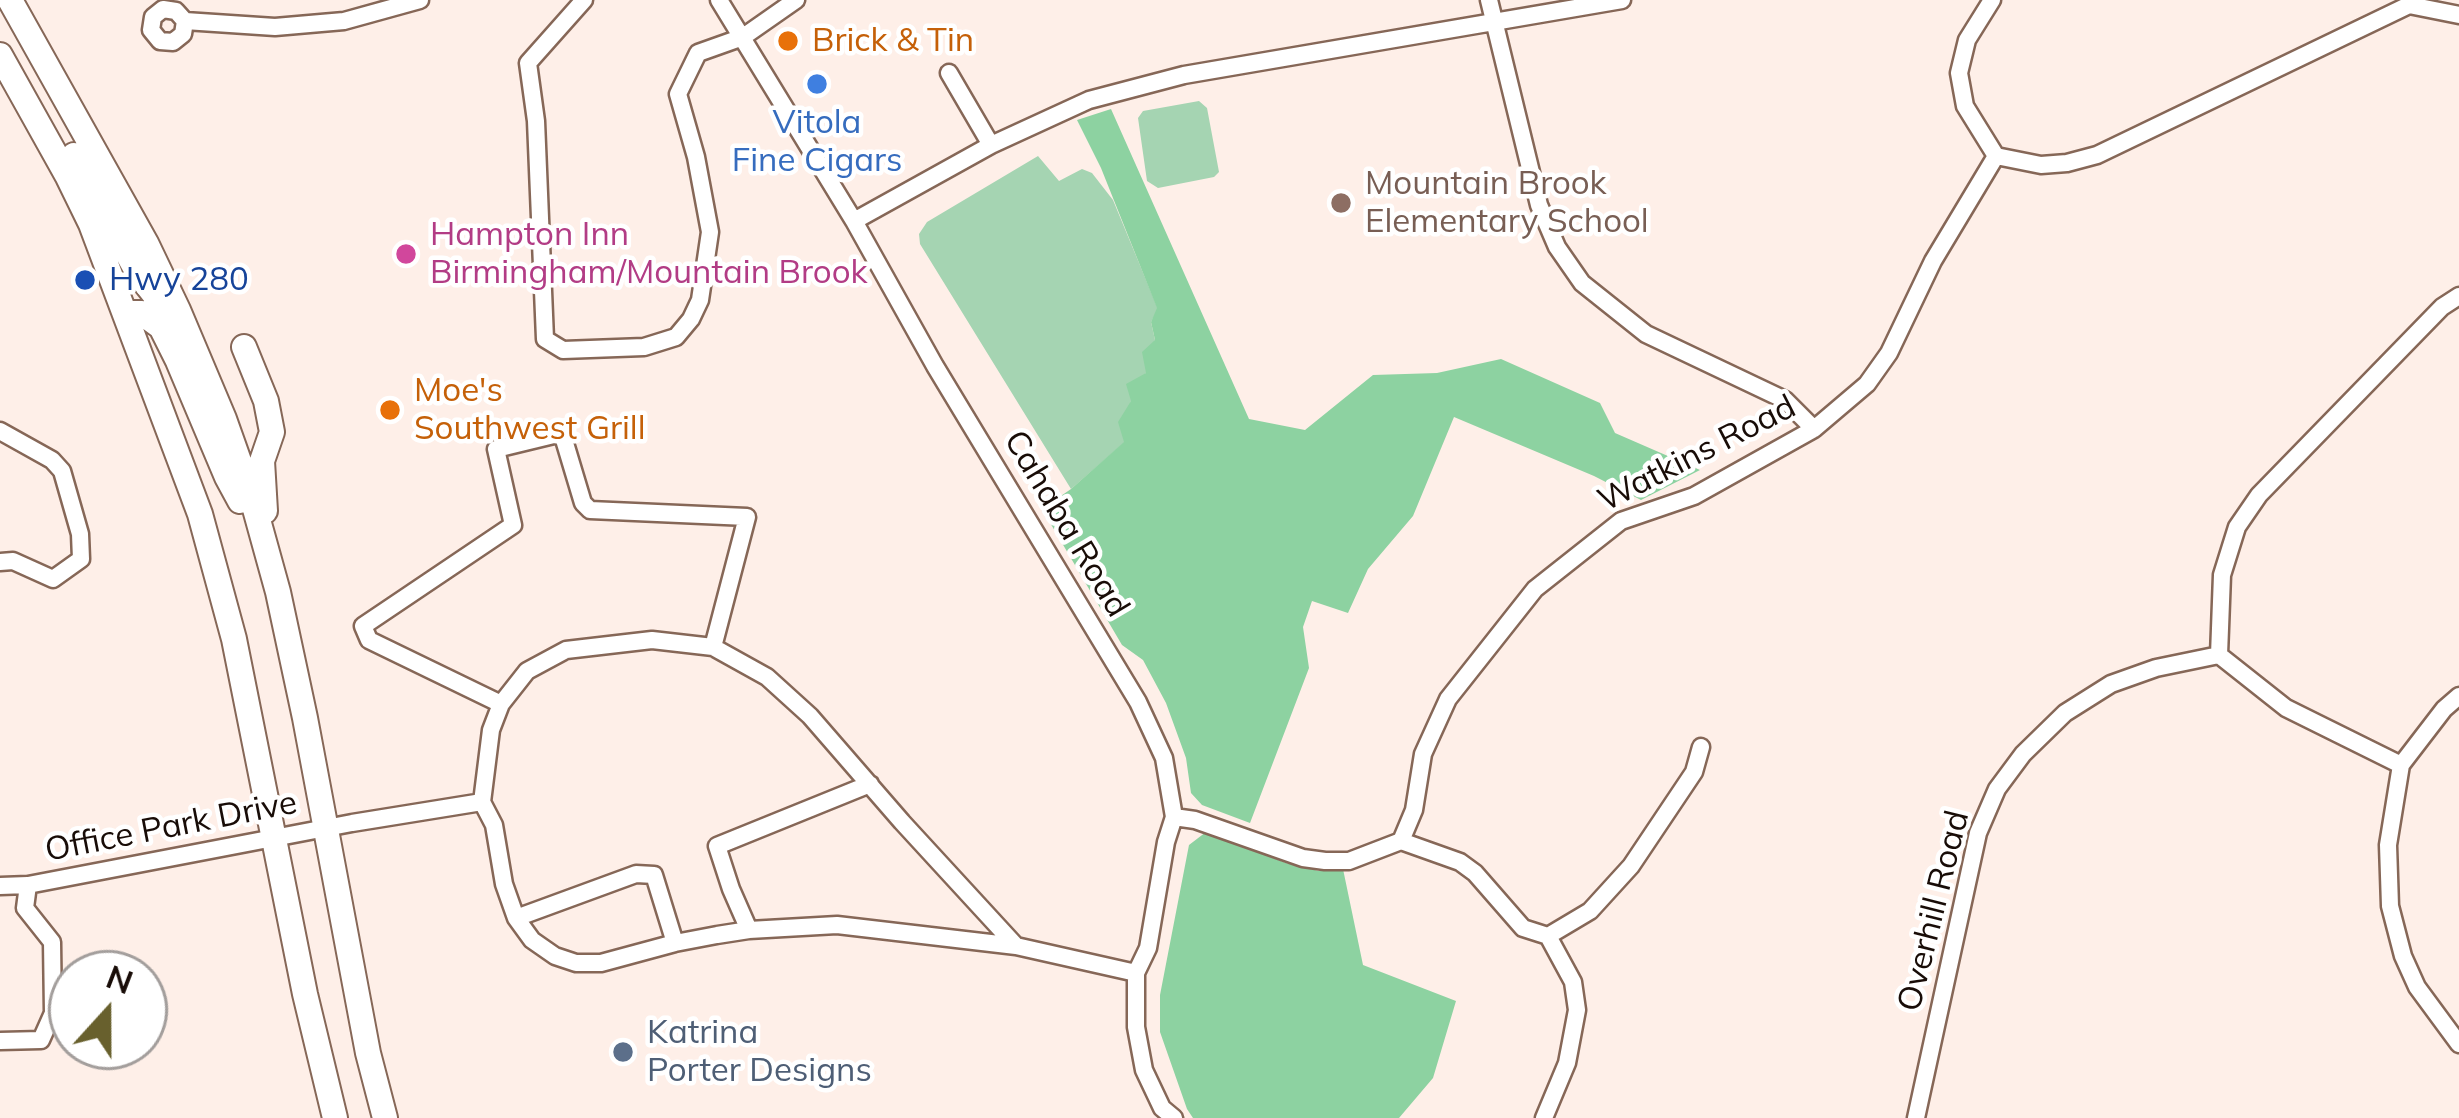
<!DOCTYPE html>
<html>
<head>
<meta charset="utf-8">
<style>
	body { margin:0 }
	#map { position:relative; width:2459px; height:1118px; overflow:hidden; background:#feefe8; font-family:Mulish,sans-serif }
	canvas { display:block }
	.north { position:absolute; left:48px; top:950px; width:120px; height:120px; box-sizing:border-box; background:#fff; border:3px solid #a39e9c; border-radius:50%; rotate:21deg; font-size:33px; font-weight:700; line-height:48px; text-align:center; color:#180c07 }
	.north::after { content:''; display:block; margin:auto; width:42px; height:54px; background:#68602d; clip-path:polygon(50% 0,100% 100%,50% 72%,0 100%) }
</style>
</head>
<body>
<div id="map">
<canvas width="2459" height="1118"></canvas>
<div class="north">N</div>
</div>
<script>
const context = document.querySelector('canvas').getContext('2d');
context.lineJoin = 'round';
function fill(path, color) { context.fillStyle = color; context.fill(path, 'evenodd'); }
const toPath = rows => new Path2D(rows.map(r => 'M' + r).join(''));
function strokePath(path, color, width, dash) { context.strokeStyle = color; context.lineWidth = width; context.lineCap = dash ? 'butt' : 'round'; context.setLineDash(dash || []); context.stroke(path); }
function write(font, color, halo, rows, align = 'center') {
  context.font = font + ' Mulish,sans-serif'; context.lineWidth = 9; context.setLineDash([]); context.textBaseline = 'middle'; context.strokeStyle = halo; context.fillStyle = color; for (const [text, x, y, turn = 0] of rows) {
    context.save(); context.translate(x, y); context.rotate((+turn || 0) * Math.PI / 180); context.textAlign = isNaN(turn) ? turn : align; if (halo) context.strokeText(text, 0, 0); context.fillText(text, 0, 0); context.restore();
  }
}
const green = toPath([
	[1199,101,1207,108,1219,172,1214,177,1158,188,1147,181,1138,118,1143,111],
	[1038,156,1059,181,1082,169,1092,173,1113,200,1158,309,1151,322,1155,340,1146,373,1131,401,1125,442,1071,489,920,244,919,234,927,222]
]);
const forest = toPath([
	[1111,109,1249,419,1305,430,1373,375,1437,373,1501,359,1600,403,1615,433,1700,470,1641,500,1594,476,1454,417,1413,516,1368,569,1348,613,1312,601,1303,627,1309,668,1250,823,1202,805,1191,793,1186,758,1166,703,1143,660,1122,645,1042,509,1071,489,1124,442,1118,422,1131,401,1126,384,1146,373,1142,352,1155,340,1151,322,1157,308,1101,168,1077,120],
	[1206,832,1286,863,1319,871,1343,869,1363,965,1456,1001,1433,1078,1399,1118,1193,1118,1187,1109,1160,1032,1160,995,1189,845]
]);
const minor = toPath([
	[584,0,528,63,536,121,545,339,563,350,644,347,676,337,691,319,700,300,710,232,696,157,678,94,698,53,743,37,796,0],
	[719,0,854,221,935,366,1138,702,1164,758,1174,817,1166,842,1148,948,1136,973,1136,1027,1144,1070,1162,1108,1174,1118],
	[1489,0,1539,205,1557,247,1582,283,1646,334,1785,400,1814,429],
	[1992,0,1967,40,1959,73,1965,106,1996,156,2041,165,2067,163,2097,155,2409,5,2459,15],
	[185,21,183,34,173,42,160,41,151,30,153,17,163,9,176,11,185,21,275,27,344,21,420,0],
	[949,73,991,145],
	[854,221,991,145,1089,100,1184,75,1622,0],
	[0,431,52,460,62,471,80,534,81,559,53,579,13,561,0,562],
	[2219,655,2222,575,2237,527,2259,495,2442,307,2459,296],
	[2219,655,2286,708,2401,765],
	[2459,696,2444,709,2401,765,2388,845,2390,906,2403,956,2417,987,2459,1044],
	[501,704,369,640,363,626,513,525,496,449,562,433,583,503,590,510,747,517,713,647],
	[1174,817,1195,820,1303,858,1325,861,1349,861,1401,841,1414,810,1423,754,1448,699,1535,589,1621,521,1694,496,1814,429,1867,384,1889,353,1933,261,1996,156],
	[1401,841,1460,862,1475,873,1523,928,1548,936,1590,911,1631,866,1694,772,1701,747],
	[0,886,28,885,352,823,482,802],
	[516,918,636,874,654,875,675,943],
	[749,930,731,889,717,846,870,784],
	[1016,946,902,822,810,716,767,677,713,647,652,640,566,650,527,671,501,704,491,730,482,802,494,825,504,884,516,918,532,940,555,956,576,963,601,963,675,943,717,935,749,930,837,925,1016,946,1136,973],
	[0,1041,41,1040,53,1013,52,942,25,908,28,885],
	[1544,1118,1567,1063,1577,1010,1573,982,1548,936],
	[1916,1118,1978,833,1997,789,2023,754,2065,713,2111,684,2156,668,2219,655]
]);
const highway = toPath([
	[10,0,146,243,178,310,224,419,252,498,278,592,305,718,368,1053,385,1118],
	[0,55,68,177,91,224,200,514,234,639,305,994,335,1118],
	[74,155,139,275,154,294,171,306],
	[125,313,142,313,161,327,178,361,227,477,240,501],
	[244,347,266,401,272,432,262,461,265,511]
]);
const markers = [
	[788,41,12,"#e8710a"],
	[817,84,12,"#3f7fe0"],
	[1341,203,12,"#8d6e63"],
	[406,254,12,"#d1479c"],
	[85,280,12,"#1a4fb4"],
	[390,410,12,"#e8710a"],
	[623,1052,12,"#5c6f8a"]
];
const foodNames = [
	["Brick & Tin",812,41],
	["Moe's",414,391],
	["Southwest Grill",414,429]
];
const shopNames = [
	["Vitola",817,123],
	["Fine Cigars",817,161]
];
const educationNames = [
	["Mountain Brook",1365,184],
	["Elementary School",1365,222]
];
const hotelNames = [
	["Hampton Inn",430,235],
	["Birmingham/Mountain Brook",430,273]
];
const transitNames = [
	["Hwy 280",109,280]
];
const streetNames = [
	["Watkins Road",1697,454,-27],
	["Cahaba Road",1066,524,59],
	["Office Park Drive",171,827,-11],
	["Overhill Road",1934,911,-76]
];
const serviceNames = [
	["Katrina",647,1033],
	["Porter Designs",647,1071]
];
fill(green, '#a5d4b2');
fill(forest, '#8dd2a1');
strokePath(minor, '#866757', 21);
strokePath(highway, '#866757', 28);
strokePath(minor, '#fff', 16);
strokePath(highway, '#fff', 24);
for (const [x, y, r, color] of markers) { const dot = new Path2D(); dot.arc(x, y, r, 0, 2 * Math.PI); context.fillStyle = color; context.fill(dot); strokePath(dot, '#fff', 4.5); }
write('33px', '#c56008', '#fff', foodNames, 'left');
write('33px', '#366cbe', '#fff', shopNames);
write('33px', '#785e54', '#fff', educationNames, 'left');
write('33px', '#b23c85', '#fff', hotelNames, 'left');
write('33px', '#164399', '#fff', transitNames, 'left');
write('33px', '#180c07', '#fff', streetNames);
write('33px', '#4e5e75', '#fff', serviceNames, 'left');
</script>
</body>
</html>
